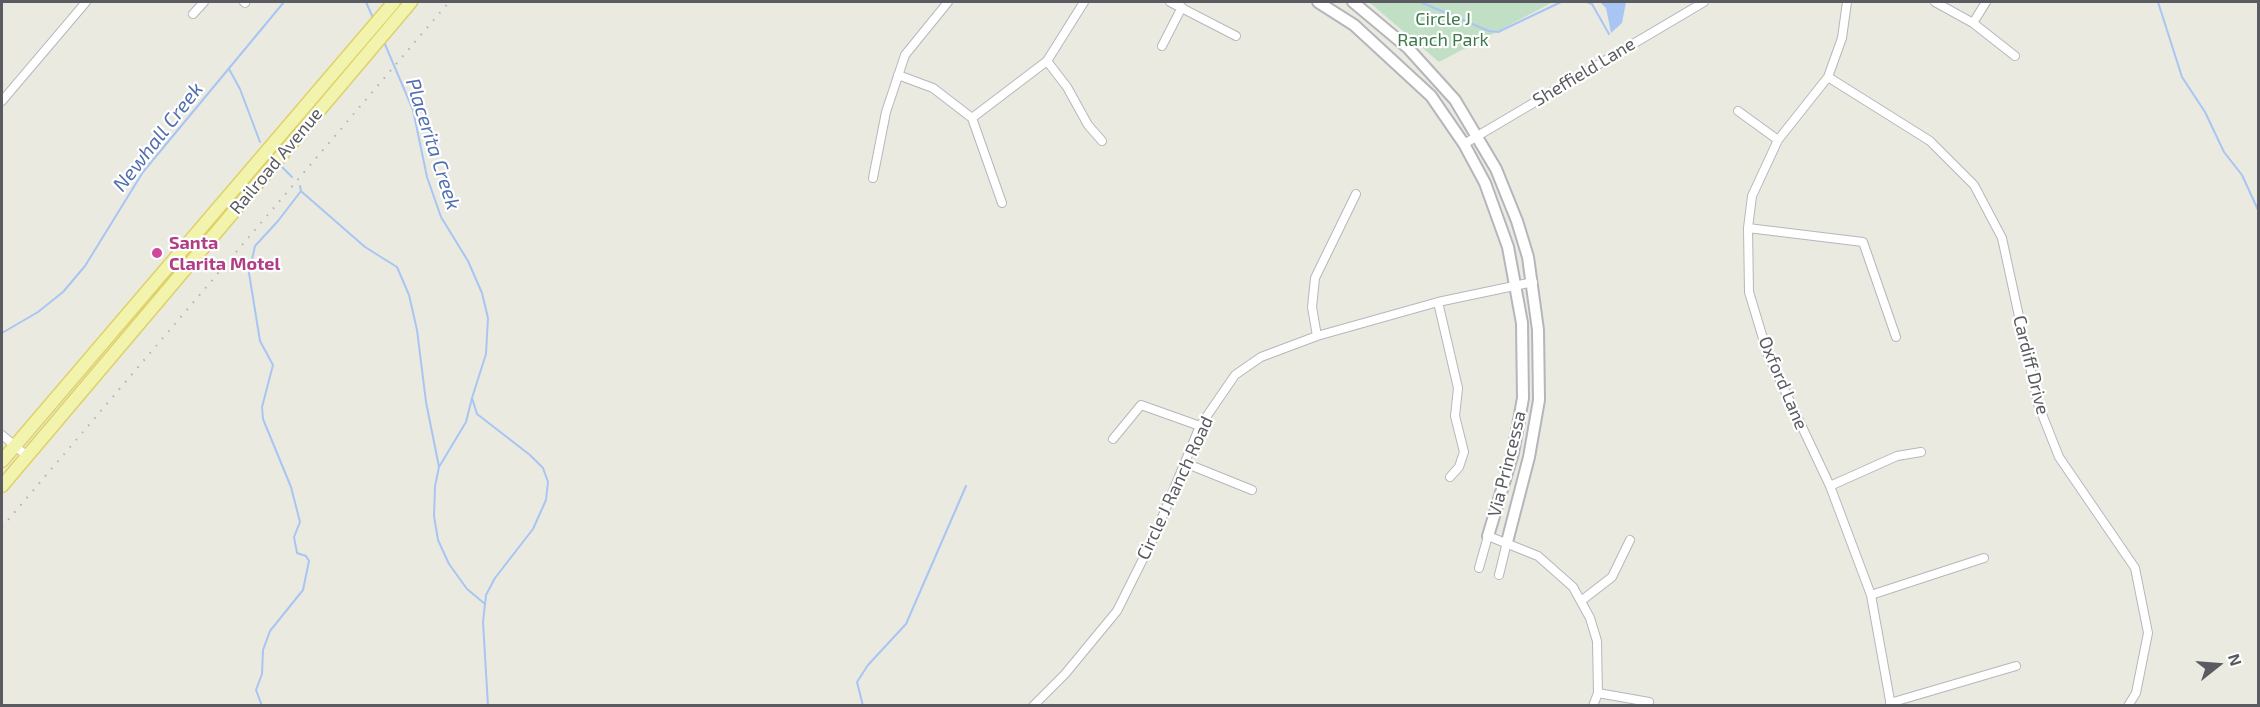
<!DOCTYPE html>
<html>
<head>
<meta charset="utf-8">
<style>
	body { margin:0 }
	#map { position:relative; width:2260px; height:707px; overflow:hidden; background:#eaeae1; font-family:"Exo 2",sans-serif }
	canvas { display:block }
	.frame { position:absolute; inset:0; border:3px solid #595b60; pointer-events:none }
	.north { position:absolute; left:2188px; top:635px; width:60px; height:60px; -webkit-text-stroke:4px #fff; paint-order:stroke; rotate:73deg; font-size:16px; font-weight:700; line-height:24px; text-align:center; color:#595b60 }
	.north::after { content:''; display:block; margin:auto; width:21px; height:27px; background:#595b60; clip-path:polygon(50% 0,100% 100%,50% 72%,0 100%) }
</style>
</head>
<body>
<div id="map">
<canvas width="2260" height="707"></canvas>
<div class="frame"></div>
<div class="north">N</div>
</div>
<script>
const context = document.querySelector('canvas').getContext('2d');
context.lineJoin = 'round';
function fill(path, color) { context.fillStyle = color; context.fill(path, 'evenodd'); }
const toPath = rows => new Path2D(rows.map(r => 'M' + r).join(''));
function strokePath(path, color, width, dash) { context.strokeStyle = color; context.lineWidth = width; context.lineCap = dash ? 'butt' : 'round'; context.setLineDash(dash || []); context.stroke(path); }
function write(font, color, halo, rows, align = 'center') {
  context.font = font + ' "Exo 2",sans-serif'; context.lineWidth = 4.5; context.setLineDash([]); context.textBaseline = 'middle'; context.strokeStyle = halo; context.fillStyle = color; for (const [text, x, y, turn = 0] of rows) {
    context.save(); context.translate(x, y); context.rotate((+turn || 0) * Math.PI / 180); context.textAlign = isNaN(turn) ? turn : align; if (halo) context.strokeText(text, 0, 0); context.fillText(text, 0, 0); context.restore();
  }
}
const green = toPath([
	[1369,2,1553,2,1439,62]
]);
const water = toPath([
	[1600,2,1626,2,1622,23,1611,33,1606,8]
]);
const stream = toPath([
	[366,2,373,18],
	[1420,2,1489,31,1498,32,1561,2],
	[1587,2,1592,4,1609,34],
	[2158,2,2182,77,2205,112,2224,152,2242,175,2258,210],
	[384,42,413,110,427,177,441,217,468,261,482,293,488,318,486,354,472,398,477,414,530,455,543,468,548,482,546,500,533,529,495,578,486,595,483,622,488,706],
	[229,69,240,89,260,142],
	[282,167,292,177],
	[302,192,365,247,397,267,409,295,417,330,426,402,439,467],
	[2,333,38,312,63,292,85,266,143,172,284,2],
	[472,398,466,422,439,467,435,486,434,516,438,540,449,564,467,589,485,604],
	[262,706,256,690,262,674,263,650,270,631,303,590,309,561,306,556,297,553,294,537,300,522,291,487,263,419,262,407,273,365,260,341,249,273,255,246,278,221,301,191,300,186],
	[863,706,857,682,868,665,906,624,966,486]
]);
const street = toPath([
	[244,2,245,3],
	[1170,2,1236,36],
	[1847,2,1842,38,1828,77,1778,140,1752,196,1748,228,1749,292,1768,355,1830,486,1871,595,1891,706],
	[1935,2,1973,23,2015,56],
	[193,14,204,2],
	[1973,23,1986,2],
	[1162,46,1182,7],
	[1047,61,1067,87,1088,125,1102,141],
	[898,75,933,88,972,118,1002,203],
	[1828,77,1930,141,1974,185,2002,238,2038,404,2059,457,2135,568,2148,633,2136,693,2128,706],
	[2,101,86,2],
	[1738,111,1778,140],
	[972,118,1047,61,1084,2],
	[1464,144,1704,2],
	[873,178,886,112,905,55,948,2],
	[1748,228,1863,242,1896,337],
	[1438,302,1458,388,1455,416,1464,452,1459,467,1450,477],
	[1317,336,1312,307,1315,278,1356,194],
	[2,435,27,456],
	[1113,439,1141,405,1200,426],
	[1185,463,1252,490],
	[1830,486,1897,456,1921,452],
	[1479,568,1488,536,1538,556,1573,587,1590,618,1597,641,1598,693,1593,706],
	[1499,575,1507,542],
	[1871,595,1984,558],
	[1581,601,1612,577,1630,540],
	[1598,693,1649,702],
	[1890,703,2016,666],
	[1033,706,1065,674,1117,611,1154,537,1200,426,1235,375,1261,357,1317,336,1438,302,1533,282]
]);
const secondary = toPath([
	[1318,2,1354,25,1431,96,1464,144,1485,183,1508,247,1522,323,1523,398,1513,453,1488,536],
	[1353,2,1408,48,1455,100,1496,169,1517,221,1528,257,1538,330,1539,400,1529,457,1507,542]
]);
const primary = toPath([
	[2,461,394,2],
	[2,486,411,2]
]);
const rail = toPath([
	[2,527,449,2]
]);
const markers = [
	[157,253,6,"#d1479c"]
];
const parkNames = [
	["Circle J",1443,19],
	["Ranch Park",1443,40]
];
const streetNames = [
	["Sheffield Lane",1584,72,-31],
	["Railroad Avenue",276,161,-50],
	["Cardiff Drive",2031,365,76],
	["Oxford Lane",1783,383,67],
	["Via Princessa",1507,464,-76],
	["Circle J Ranch Road",1175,488,-65]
];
const hotelNames = [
	["Santa",169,243],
	["Clarita Motel",169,264]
];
const waterNames = [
	["Newhall Creek",158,137,-52],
	["Placerita Creek",433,144,72]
];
fill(green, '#c0dfc5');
fill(water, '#a8c5f3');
strokePath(stream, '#a8c5f3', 2);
strokePath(street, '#b6b7bc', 10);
strokePath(secondary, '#b4b6bb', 14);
strokePath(primary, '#ddd167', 15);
strokePath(street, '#fff', 8);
strokePath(secondary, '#fff', 10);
strokePath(primary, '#f2f3ad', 12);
strokePath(rail, '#b1b2b2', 2, [1.5, 8]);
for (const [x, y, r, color] of markers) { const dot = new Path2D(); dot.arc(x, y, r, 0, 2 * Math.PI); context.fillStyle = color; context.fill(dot); strokePath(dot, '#fff', 2); }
write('18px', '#3e7a4b', '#fff', parkNames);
write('18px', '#595b60', '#fff', streetNames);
write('bold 18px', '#b23c85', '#fff', hotelNames, 'left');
write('italic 20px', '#506eb1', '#fff', waterNames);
</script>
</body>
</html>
